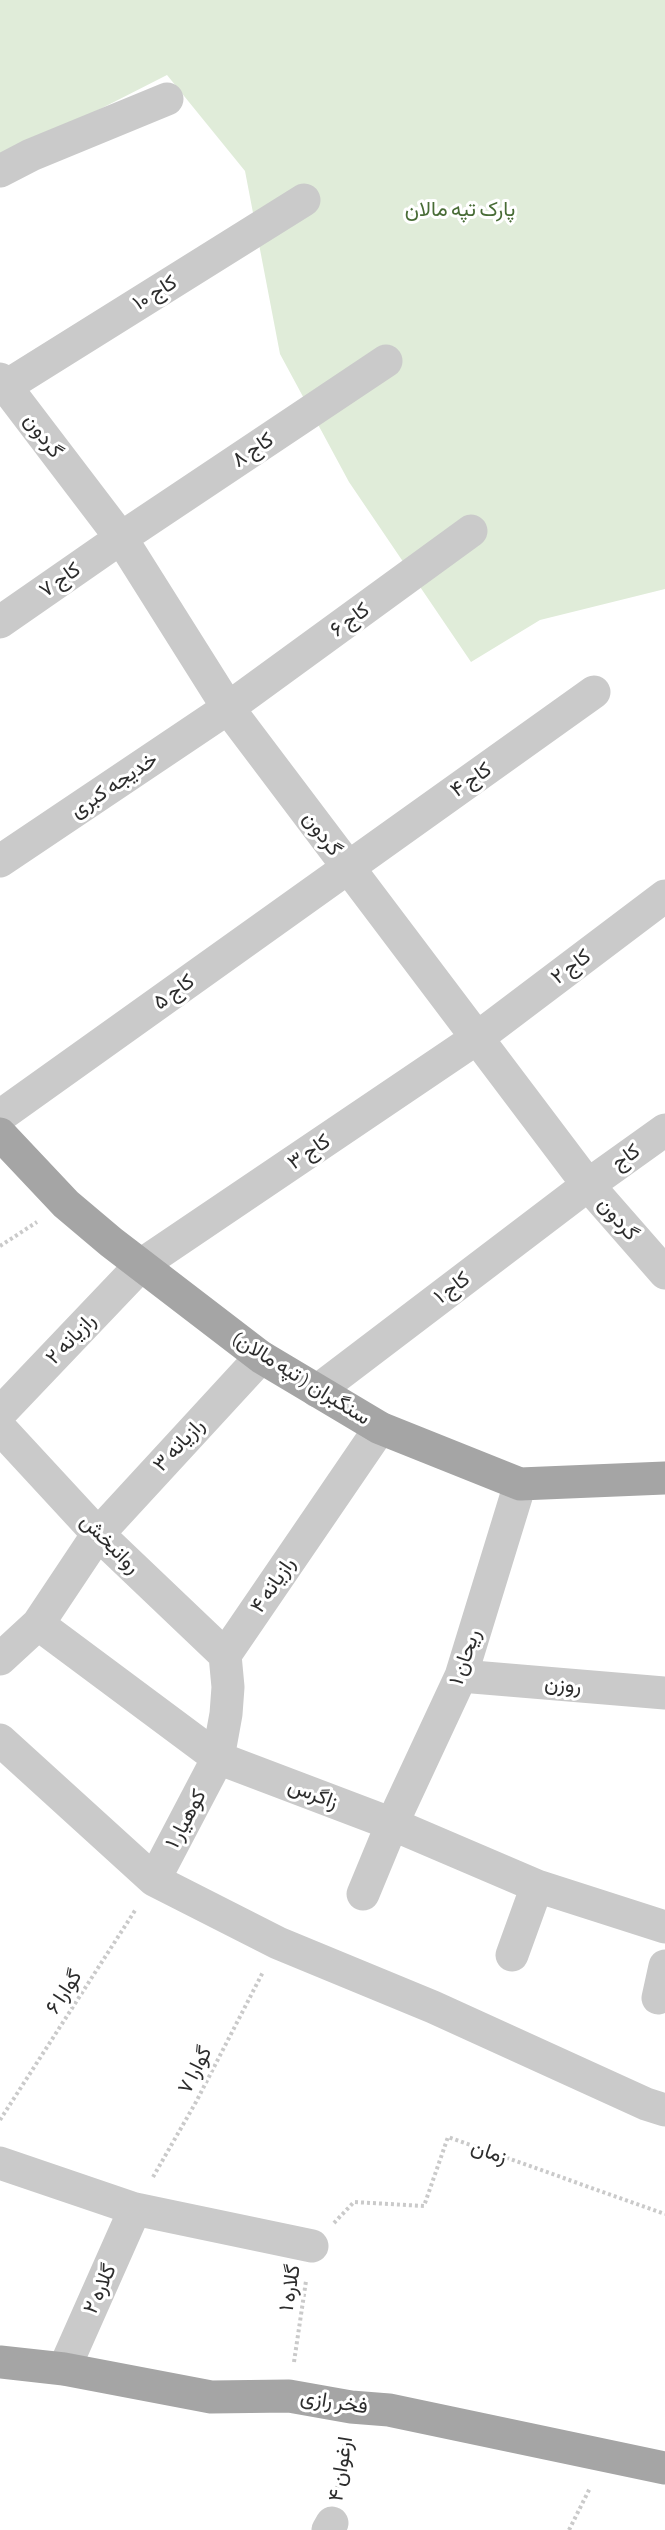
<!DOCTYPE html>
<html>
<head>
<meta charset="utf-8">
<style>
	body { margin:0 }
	canvas { display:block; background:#fff }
</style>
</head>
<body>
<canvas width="665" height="2530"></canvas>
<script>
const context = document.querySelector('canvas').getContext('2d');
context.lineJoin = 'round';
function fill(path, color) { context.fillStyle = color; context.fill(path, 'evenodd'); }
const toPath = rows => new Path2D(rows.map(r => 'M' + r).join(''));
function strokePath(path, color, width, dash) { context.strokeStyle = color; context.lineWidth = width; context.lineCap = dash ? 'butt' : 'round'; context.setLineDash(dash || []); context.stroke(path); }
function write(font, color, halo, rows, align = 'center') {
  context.font = font + ' "Alegreya Sans",Vazirmatn,sans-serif'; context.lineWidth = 6; context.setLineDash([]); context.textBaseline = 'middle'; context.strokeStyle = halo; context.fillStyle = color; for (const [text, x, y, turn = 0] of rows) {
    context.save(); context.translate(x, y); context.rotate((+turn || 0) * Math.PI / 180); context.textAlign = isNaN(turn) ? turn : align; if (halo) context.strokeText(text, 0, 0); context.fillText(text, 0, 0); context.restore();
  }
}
const green = toPath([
	[0,0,665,0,665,589,540,620,471,662,349,482,280,354,245,171,167,75,0,160]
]);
const path = toPath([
	[0,1246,37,1222],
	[0,2120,136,1909],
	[153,2177,196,2102,263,1972],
	[334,2223,354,2202,424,2206,448,2137,665,2214],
	[294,2362,306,2281],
	[337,2489,345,2440],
	[569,2530,590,2488]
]);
const minor = toPath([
	[0,171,31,155,167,99],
	[0,379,121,538,228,708,588,1185,665,1273],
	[0,390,304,200],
	[0,622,121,538,386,361],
	[0,861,228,708,471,531],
	[0,1116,594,692],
	[317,1391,588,1185,665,1130],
	[0,1413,141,1265,477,1038,665,896],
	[0,1428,98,1534,225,1655],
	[38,1624,98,1534,261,1357],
	[0,1659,38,1624,218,1758,392,1824,537,1886,665,1927],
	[461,1676,665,1693],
	[0,1740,154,1880,278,1943,433,2007,646,2104,665,2110],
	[154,1880,218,1758,226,1714,228,1687,225,1655,380,1428],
	[363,1894,392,1824,461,1676,520,1484],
	[512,1955,537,1886],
	[658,1998,665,1966],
	[0,2163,135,2209,312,2246],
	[64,2369,135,2209],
	[328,2530,332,2523]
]);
const major = toPath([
	[0,1134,66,1204,111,1242,261,1357,380,1428,520,1484,665,1478],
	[0,2362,64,2369,211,2397,289,2396,351,2407,389,2410,665,2468]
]);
const parkNames = [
	["پارک تپه مالان",460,210]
];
const streetNames = [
	["کاج ۱۰",155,293,-32],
	["گردون",43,436,53],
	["کاج ۸",253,450,-34],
	["کاج ۷",60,580,-35],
	["کاج ۶",350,620,-36],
	["کاج ۴",471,780,-35],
	["خدیجه کبری",114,785,-34],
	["گردون",322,834,53],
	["کاج ۲",571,967,-37],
	["کاج ۵",174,992,-36],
	["کاج ۳",309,1152,-34],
	["کاج",626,1157,-35],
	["گردون",618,1219,49],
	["کاج ۱",452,1288,-37],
	["رازیانه ۲",71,1339,-46],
	["سنگبران ( تپه مالان)",301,1378,32],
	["رازیانه ۳",179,1445,-47],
	["روانبخش",110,1544,45],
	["رازیانه ۴",273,1585,-56],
	["ریحان ۱",465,1657,-71],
	["روزن",563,1685,5],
	["زاگرس",313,1794,21],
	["کوهیار ۱",186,1819,-62],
	["گوارا ۶",64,1992,-57],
	["گوارا ۷",195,2070,-63],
	["زمان",489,2152,19],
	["گلاره ۱",290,2288,-81],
	["گلاره ۲",100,2289,-66],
	["فخر رازی",334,2402,9],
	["ارغوان ۴",341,2469,-81]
];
fill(green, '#e0ecd9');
strokePath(path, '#cacaca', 4, [3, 3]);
strokePath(minor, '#cacaca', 33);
strokePath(major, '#a5a5a5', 33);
write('21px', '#486c36', '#fff', parkNames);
write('21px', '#2d2d2d', '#fff', streetNames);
</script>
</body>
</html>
